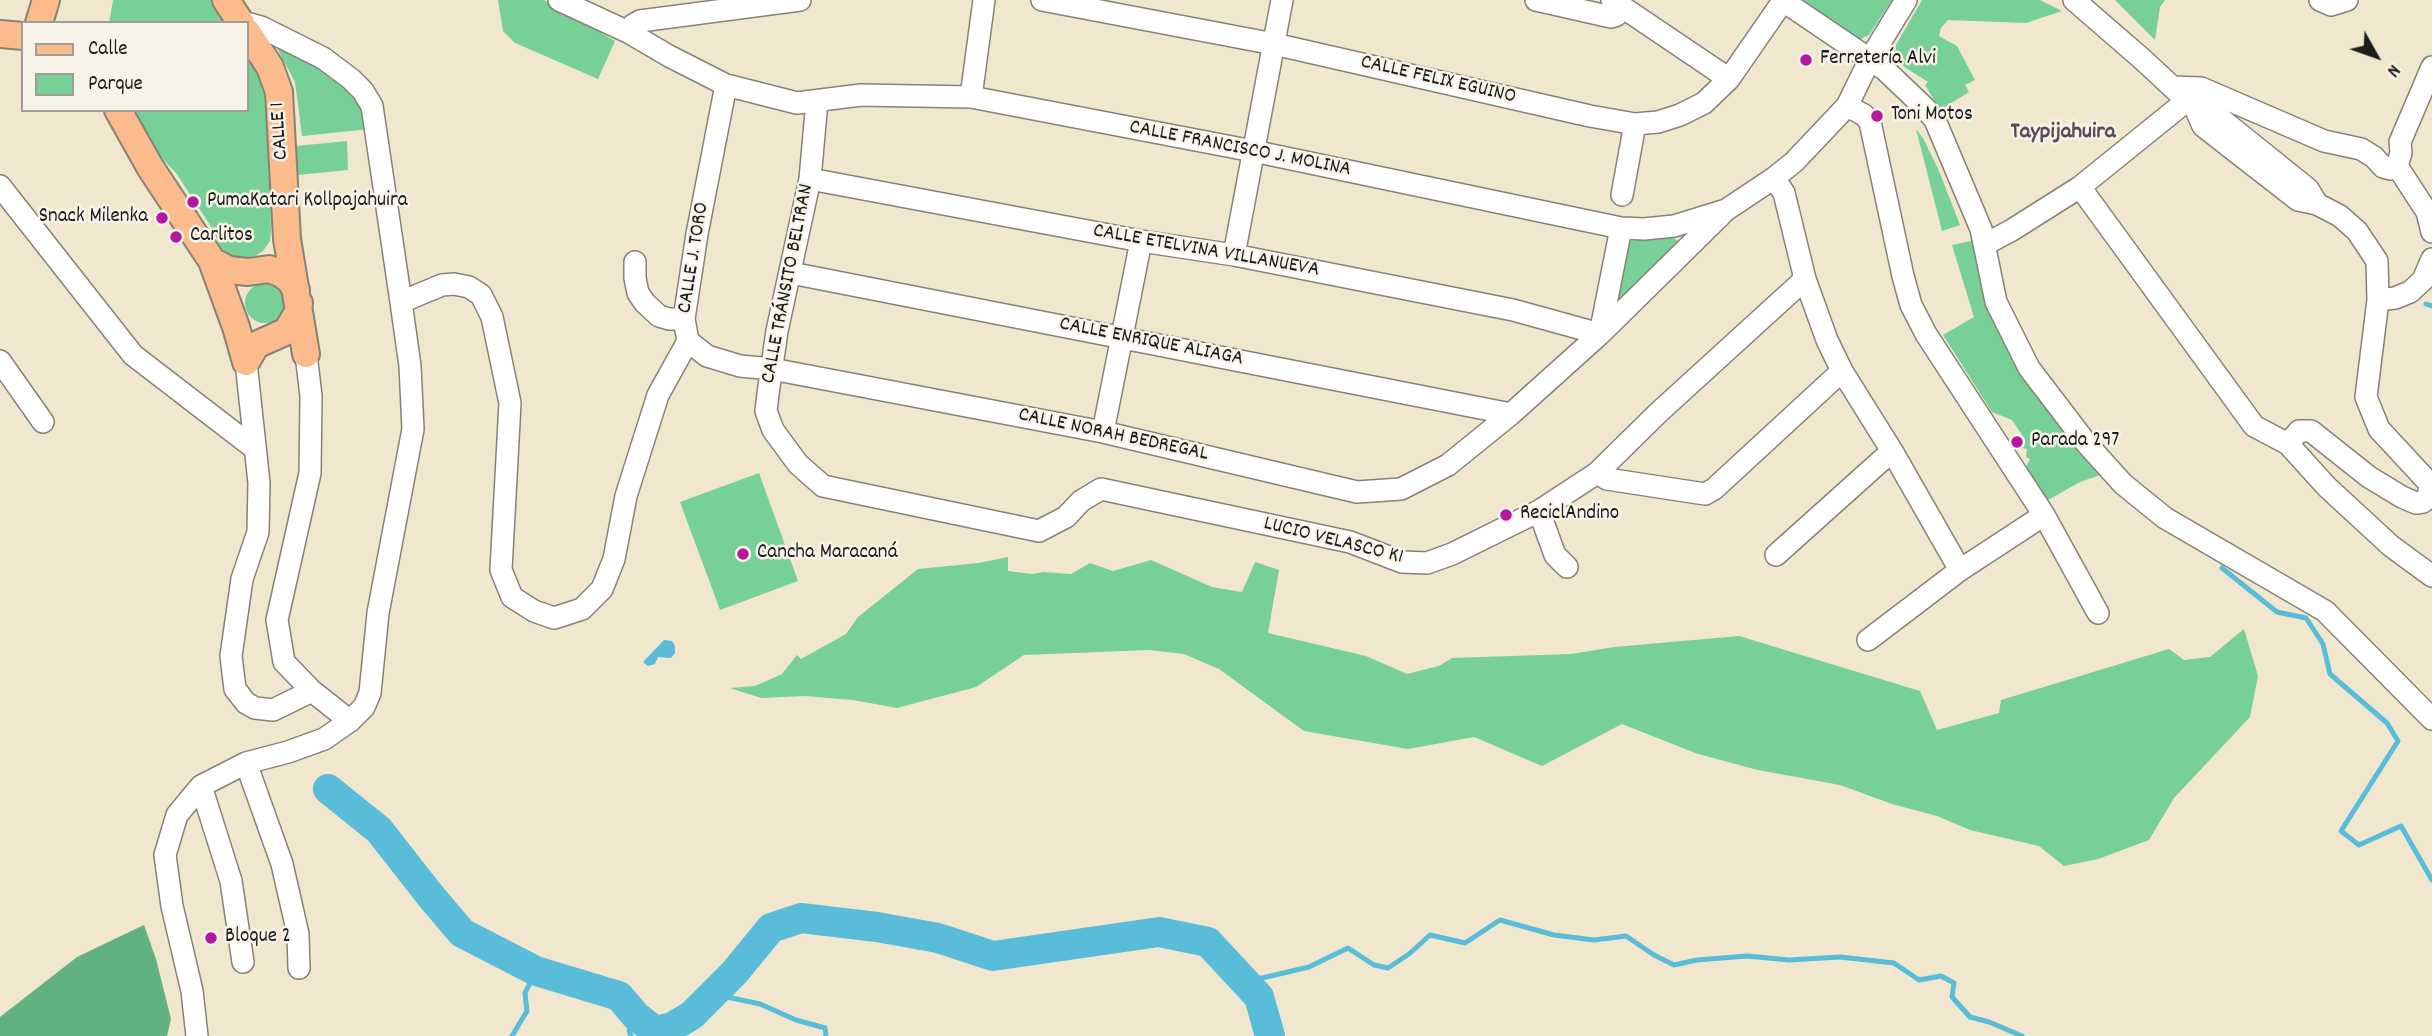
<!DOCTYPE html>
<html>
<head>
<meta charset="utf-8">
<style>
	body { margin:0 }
	#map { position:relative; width:2432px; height:1036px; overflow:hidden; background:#f1e7cf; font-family:Dekko,sans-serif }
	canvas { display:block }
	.legend { position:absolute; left:21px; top:21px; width:228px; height:91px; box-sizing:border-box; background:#f7f3e8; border:2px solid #9f9d96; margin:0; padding:9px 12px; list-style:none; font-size:21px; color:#1c1c1c }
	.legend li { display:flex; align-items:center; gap:14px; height:35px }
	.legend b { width:35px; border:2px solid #9f9d96 }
	.north { position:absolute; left:2341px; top:21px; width:70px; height:70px; -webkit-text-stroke:5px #f7f3e8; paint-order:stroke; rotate:130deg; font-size:19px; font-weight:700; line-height:28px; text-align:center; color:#1c1c1c }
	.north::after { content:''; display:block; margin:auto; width:24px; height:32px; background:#1c1c1c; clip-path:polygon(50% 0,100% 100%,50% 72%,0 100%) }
</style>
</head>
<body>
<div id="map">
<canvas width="2432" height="1036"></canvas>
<ul class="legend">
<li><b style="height:9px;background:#fbbb8d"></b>Calle</li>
<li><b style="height:19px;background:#77d097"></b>Parque</li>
</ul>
<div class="north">N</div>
</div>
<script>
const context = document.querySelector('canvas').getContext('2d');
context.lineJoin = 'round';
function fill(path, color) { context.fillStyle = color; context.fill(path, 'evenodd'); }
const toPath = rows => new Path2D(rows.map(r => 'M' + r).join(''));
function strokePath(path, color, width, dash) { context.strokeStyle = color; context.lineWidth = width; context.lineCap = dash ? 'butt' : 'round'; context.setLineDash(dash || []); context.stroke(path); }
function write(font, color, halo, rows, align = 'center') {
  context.font = font + ' Dekko,sans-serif'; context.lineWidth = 5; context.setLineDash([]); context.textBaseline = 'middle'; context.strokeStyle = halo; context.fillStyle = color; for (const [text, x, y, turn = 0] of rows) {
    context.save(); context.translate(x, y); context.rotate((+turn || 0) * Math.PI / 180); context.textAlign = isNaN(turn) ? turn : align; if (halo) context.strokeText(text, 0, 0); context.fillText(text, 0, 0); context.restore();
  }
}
const green = toPath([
	[113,0,212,0,226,23,109,23],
	[498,0,544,0,615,41,598,79,515,43,503,31],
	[1797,0,1892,0,1869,35,1857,41],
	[1922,0,2040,0,2062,11,2026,23,1948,20,1941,28,1939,36,1957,46,1975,80,1965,85,1969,92,1940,110,1925,85,1928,82,1889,57],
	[2115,0,2165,0,2160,7,2155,40],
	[277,48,314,65,339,82,353,95,365,112,370,129,302,136,295,82],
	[247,54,263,83,268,103,271,231,270,241,263,251,255,256,242,258,230,255,220,247,212,228,176,173,158,154,133,110,247,110],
	[1916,129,1923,138,1939,171,1960,225,1942,231],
	[347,141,348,170,298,175,296,146],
	[1671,236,1678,241,1679,245,1618,300,1615,296,1629,242,1634,240],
	[1976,240,1996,310,2118,469,2080,482,2043,503,2024,471,2030,459,2026,457,2027,449,2022,448,2024,438,2012,420,1992,412,1943,335,1974,317,1952,245],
	'245 303a20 20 0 1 1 40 0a20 20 0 1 1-40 0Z',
	[759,473,798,581,720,610,680,502],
	[1008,557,1008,571,1032,574,1043,572,1071,574,1090,563,1113,571,1151,560,1212,587,1242,592,1255,562,1279,570,1268,633,1366,656,1407,674,1439,666,1452,658,1571,654,1614,647,1739,636,1920,691,1937,730,1999,713,2001,700,2169,649,2184,660,2210,657,2244,629,2258,676,2250,717,2174,798,2149,840,2098,859,2064,866,2039,846,1970,830,1937,816,1892,804,1840,785,1758,770,1698,754,1622,724,1542,766,1474,737,1408,749,1304,731,1219,669,1184,654,1149,650,1024,655,976,687,897,708,853,700,804,696,761,698,730,688,755,686,782,674,797,655,801,659,846,634,858,617,918,569,979,563]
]);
const forest = toPath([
	[144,925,156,959,171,1019,167,1036,0,1036,0,1017,77,957]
]);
const water = toPath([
	[664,640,672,641,675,646,675,653,671,658,658,657,655,664,648,666,643,662]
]);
const stream = toPath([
	[2426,304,2432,306],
	[2222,568,2277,612,2306,618,2323,644,2330,674,2387,723,2398,741,2341,831,2359,845,2401,826,2432,880],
	[1245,982,1309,967,1348,948,1374,965,1388,968,1409,954,1430,935,1465,943,1500,920,1554,935,1594,940,1626,936,1654,955,1674,965,1697,960,1747,956,1789,960,1840,957,1894,963,1919,980,1941,976,1954,983,1952,997,1970,1017,1989,1022,2022,1036],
	[713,994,760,1004,796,1020,825,1028,826,1036],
	[512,1036,527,1011,525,993,536,971],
	[631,1036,629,1031,636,1016]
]);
const river = toPath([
	[328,789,379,830,429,894,462,933,536,971,619,996,636,1016,655,1031,672,1027,692,1015,734,973,771,928,801,918,877,927,938,938,993,956,1159,932,1208,942,1259,997,1270,1036]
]);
const minor = toPath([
	[559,0,628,32,669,56,726,85,797,103,861,95,971,97,1253,151,1621,228,1644,229,1674,226,1726,210,1774,178,1794,162,1847,106,1870,59,1906,0],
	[1042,0,1274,44,1590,116,1635,124,1658,122,1680,115,1704,103,1729,79,1783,1],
	[1536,0,1611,17,1617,15,1622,7],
	[1612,0,1729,79],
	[1782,0,1884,69,1924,107,1935,120,1981,229,1996,302,2029,368,2087,444,2123,484,2165,518,2325,611,2432,719],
	[2074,0,2141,58,2195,108,2203,126,2298,200,2317,204,2340,216,2357,231,2377,261,2378,300,2366,397,2379,429,2430,484,2428,498,2423,502,2416,503,2402,497,2369,477,2311,431,2299,431,2288,444],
	[2320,0,2331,5,2347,0],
	[247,23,261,27,323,58,351,79,363,91,372,106,401,302],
	[628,32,633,25,640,21,800,0],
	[726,85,697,234,684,319,688,341,707,356,740,366,772,369,1103,432,1357,492,1401,489,1448,465,1511,414,1600,334,1723,213],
	[2172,87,2201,88,2324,141,2361,149,2374,157,2383,167,2390,169,2397,166],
	[971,97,984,0],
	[817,101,810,179,777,331,768,394,766,411,773,430,798,464,823,486,1039,531,1066,517,1081,501,1101,489,1350,542,1402,562,1427,563,1452,554,1539,511,1597,473,1658,413,1805,279],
	[1847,106,1864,115,1870,122,1903,276,1911,305,1926,334,2044,515,2098,613],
	[2195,108,2204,109,2216,115,2308,189,2317,204],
	[2397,166,2401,153,2400,142,2432,67],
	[2397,166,2427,212,2432,232],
	[1774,178,1784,193,1805,279,1827,340,1842,371,1892,451,1960,570],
	[810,179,1141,241,1234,255,1513,310,1600,334],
	[0,186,133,355,254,448],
	[2080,187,2254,426,2288,444,2327,487,2391,546,2432,576],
	[1622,195,1635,124],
	[1984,245,2012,230,2080,187,2179,107,2185,99],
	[1234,255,1282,0],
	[635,262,635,278,638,293,645,303,659,316,669,319,684,319],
	[791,273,1511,414],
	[2378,300,2395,298,2410,292,2423,280,2432,259],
	[1600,334,1621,228],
	[306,354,311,396,310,473,277,620,284,662,312,691,350,721],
	[0,361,43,422],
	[246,362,259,483,258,532,242,579,231,656,235,689,246,703,255,708,273,710,312,691],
	[1103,432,1141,241],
	[1597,473,1607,479,1705,494,1714,489,1842,371],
	[1539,511,1555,555,1567,567],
	[1776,555,1892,451],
	[1868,640,1960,570,2044,515],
	[246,763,282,864,298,934,299,968],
	[201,786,231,881,243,962],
	[197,1036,192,991,172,906,165,855,177,815,201,786,246,763,288,752,324,739,350,721,364,707,370,693,378,613,413,429,410,366,401,302,442,285,454,284,469,287,481,295,492,317,510,403,501,570,512,597,534,611,554,618,582,609,602,589,614,559,626,496,658,395,688,341]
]);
const major = toPath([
	[226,0,241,23],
	[39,23,46,0],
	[247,32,270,67,279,92,287,239,306,354],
	[0,34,23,36],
	[118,110,150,167,212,261,236,327,246,362],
	[212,261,229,270,248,272,269,269,280,273,290,280,296,290],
	[246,362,256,345,287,331,298,312,299,303]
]);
const markers = [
	[1806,60,7,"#b5179e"],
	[1877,116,7,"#b5179e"],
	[193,202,7,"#b5179e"],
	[162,218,7,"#b5179e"],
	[176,237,7,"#b5179e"],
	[2017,442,7,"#b5179e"],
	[1506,515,7,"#b5179e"],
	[743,554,7,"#b5179e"],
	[211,938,7,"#b5179e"]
];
const poiNames = [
	["Ferretería Alvi",1820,60],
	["Toni Motos",1891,116],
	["PumaKatari Kollpajahuira",207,202],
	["Snack Milenka",148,218,"right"],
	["Carlitos",190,237],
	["Parada 297",2031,442],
	["ReciclAndino",1520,515],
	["Cancha Maracaná",757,554],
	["Bloque 2",225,938]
];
const streetNames = [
	["CALLE FELIX EGUINO",1438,81,13],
	["CALLE 1",281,131,-94],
	["CALLE FRANCISCO J. MOLINA",1240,150,11],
	["CALLE ETELVINA VILLANUEVA",1206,252,10],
	["CALLE J. TORO",695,258,-81],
	["CALLE TRÁNSITO BELTRAN",789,284,-79],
	["CALLE ENRIQUE ALIAGA",1151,343,11],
	["CALLE NORAH BEDREGAL",1113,436,12],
	["LUCIO VELASCO K1",1333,542,14]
];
const neighbourhoodNames = [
	["Taypijahuira",2063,134]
];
fill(green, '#77d097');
fill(forest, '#61b280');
fill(water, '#59bcd8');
strokePath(stream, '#59bcd8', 5);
strokePath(river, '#59bcd8', 30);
strokePath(minor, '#868276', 24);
strokePath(major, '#868276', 30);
strokePath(minor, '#fff', 21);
strokePath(major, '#fbbb8d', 26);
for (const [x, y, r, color] of markers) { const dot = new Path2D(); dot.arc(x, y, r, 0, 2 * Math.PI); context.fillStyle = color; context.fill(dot); strokePath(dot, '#f7f3e8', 2.5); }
write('21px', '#1c1c1c', '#f7f3e8', poiNames, 'left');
write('21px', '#1c1c1c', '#f7f3e8', streetNames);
write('bold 23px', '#5b4b57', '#f7f3e8', neighbourhoodNames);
</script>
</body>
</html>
